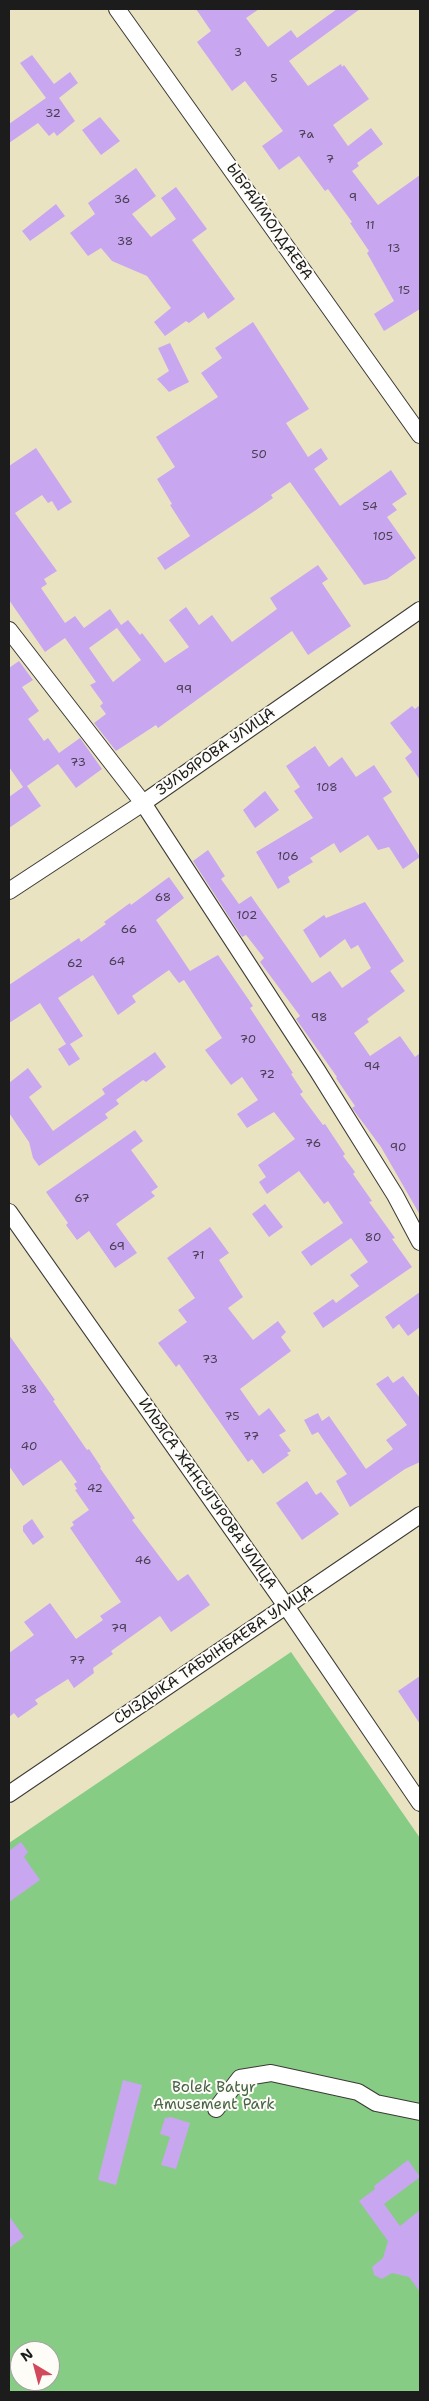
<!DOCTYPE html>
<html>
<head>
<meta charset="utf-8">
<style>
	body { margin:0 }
	#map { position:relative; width:429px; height:2401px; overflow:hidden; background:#eae3c2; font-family:"Shantell Sans",sans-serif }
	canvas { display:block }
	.frame { position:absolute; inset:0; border:10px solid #1c1c1c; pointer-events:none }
	.north { position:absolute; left:10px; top:2341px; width:50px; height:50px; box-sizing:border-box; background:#fdfcf7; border:1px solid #a3a29f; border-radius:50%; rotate:323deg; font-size:14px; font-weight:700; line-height:20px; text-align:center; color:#1c1c1c }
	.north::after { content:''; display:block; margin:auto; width:18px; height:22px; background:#d1495b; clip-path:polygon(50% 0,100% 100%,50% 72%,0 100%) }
</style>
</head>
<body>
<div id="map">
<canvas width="429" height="2401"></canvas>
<div class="frame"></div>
<div class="north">N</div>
</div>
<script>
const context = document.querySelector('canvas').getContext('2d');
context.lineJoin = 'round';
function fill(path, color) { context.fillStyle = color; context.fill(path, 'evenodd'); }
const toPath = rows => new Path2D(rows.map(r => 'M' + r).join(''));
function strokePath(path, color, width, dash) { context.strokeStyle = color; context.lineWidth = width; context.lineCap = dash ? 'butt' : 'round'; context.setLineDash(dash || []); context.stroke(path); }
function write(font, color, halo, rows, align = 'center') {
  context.font = font + ' "Shantell Sans",sans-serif'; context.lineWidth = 4; context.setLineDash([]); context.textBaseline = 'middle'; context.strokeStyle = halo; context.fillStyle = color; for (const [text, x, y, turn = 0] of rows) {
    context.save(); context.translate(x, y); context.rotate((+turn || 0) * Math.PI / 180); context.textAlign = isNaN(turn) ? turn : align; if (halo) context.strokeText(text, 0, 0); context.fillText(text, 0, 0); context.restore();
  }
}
const green = toPath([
	[291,1652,420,1838,420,2392,9,2392,9,1843],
	[20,2351,50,2351,50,2381,20,2381]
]);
const building = toPath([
	[196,9,259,9,246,18,268,47,291,30,297,38,337,9,360,9,289,61,308,86,341,64,342,67,344,65,369,99,333,125,348,146,371,128,383,144,357,163,359,166,352,171,378,205,420,175,420,309,384,331,374,314,394,301,367,253,369,251,350,223,352,222,328,189,325,191,299,156,279,170,262,146,283,131,245,81,232,91,197,42,211,31],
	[32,55,54,84,70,72,78,83,59,98,75,121,57,136,54,132,49,136,38,123,9,143,9,124,46,98,20,63],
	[100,117,120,141,101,155,82,130],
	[136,168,156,196,132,214,151,237,176,219,161,198,176,187,207,229,192,240,235,299,208,319,204,312,189,323,186,321,165,336,154,322,171,308,147,276,112,261,101,248,88,256,70,233,95,214,88,203],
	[56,204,65,216,30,241,22,231],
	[253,322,309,409,286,423,308,457,321,448,328,459,314,469,340,506,391,470,407,494,392,504,397,510,387,517,416,558,387,579,364,585,290,482,271,495,273,498,256,510,165,570,157,558,190,536,170,505,172,504,157,479,175,467,156,437,218,397,201,373,222,358,215,348],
	[170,343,189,382,169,392,157,379,169,371,158,348],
	[36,448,72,502,58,511,52,501,48,503,42,495,15,513,57,571,44,579,47,584,41,588,65,623,75,616,84,628,110,609,121,625,89,648,113,682,141,660,117,628,128,620,140,635,142,633,165,663,189,647,169,620,186,607,199,625,212,615,232,642,277,609,270,598,318,565,328,579,322,583,351,626,308,655,292,631,158,728,156,725,116,751,94,723,106,714,100,706,103,703,90,685,96,682,65,638,45,652,9,600,9,466],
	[19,661,33,680,22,687,39,711,28,719,44,741,48,738,59,753,80,738,102,769,76,788,58,764,27,786,41,806,9,828,9,797,23,787,9,767,9,668],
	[420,705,420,780,405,758,412,752,390,723,412,706,415,709],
	[315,746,329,767,342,757,356,777,374,765,392,792,383,798,420,857,403,869,389,847,378,850,368,835,340,853,334,843,310,858,313,862,288,877,290,882,278,889,256,852,313,818,294,791,300,787,286,766],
	[265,791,279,810,255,828,243,810],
	[208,850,225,876,221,879,239,904,251,896,312,983,330,971,342,988,371,968,358,945,351,949,345,939,320,958,303,930,324,915,326,918,365,902,404,961,390,971,405,991,367,1019,369,1022,354,1033,370,1056,400,1036,415,1057,420,1053,420,1215,381,1147,352,1108,355,1106,336,1078,337,1077,296,1019,300,1016,260,962,264,958,246,935,242,937,193,861],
	[169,877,184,898,156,920,190,971,218,955,253,1006,250,1008,293,1073,291,1074,303,1092,300,1094,323,1125,325,1124,345,1154,343,1156,355,1172,353,1174,372,1201,369,1202,395,1238,392,1239,412,1267,323,1328,313,1313,333,1299,336,1303,359,1286,350,1275,368,1262,351,1238,311,1266,301,1252,343,1223,328,1201,324,1204,299,1171,267,1194,259,1182,266,1177,258,1165,295,1139,274,1112,247,1128,237,1114,258,1100,242,1077,231,1085,205,1050,222,1038,184,980,179,983,169,970,132,996,136,1002,118,1015,93,975,58,998,83,1036,70,1044,80,1059,69,1066,58,1049,66,1044,40,1003,9,1023,9,985,79,938,81,942,106,924,104,922,130,903,131,905],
	[155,1052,166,1067,146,1082,143,1080,116,1100,119,1104,105,1114,108,1118,39,1166,33,1158,29,1142,9,1113,9,1083,28,1068,42,1087,29,1097,53,1131,105,1094,102,1089],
	[135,1130,143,1141,131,1150,158,1187,151,1192,155,1196,116,1224,137,1253,115,1268,89,1231,77,1240,66,1225,68,1223,46,1192],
	[265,1204,283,1227,269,1237,252,1214],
	[210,1227,229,1253,219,1260,243,1297,228,1308,253,1340,278,1321,286,1332,281,1337,291,1351,240,1389,259,1416,269,1408,286,1431,279,1435,291,1451,287,1453,289,1455,263,1474,252,1459,248,1462,179,1364,176,1367,158,1343,187,1322,178,1310,195,1298,167,1258],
	[420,1292,420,1327,408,1336,399,1324,393,1329,385,1317],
	[9,1335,55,1400,53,1401,87,1450,89,1449,101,1467,100,1468,135,1518,132,1520,178,1581,188,1574,210,1605,171,1632,160,1616,111,1651,113,1654,93,1668,94,1673,74,1688,68,1679,35,1700,38,1704,18,1718,14,1713,9,1717,9,1653,34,1635,24,1622,50,1603,76,1639,103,1620,100,1616,121,1602,70,1528,74,1525,72,1522,89,1510,75,1490,77,1489,74,1484,77,1482,61,1460,23,1486,9,1466],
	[388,1376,393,1383,403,1376,420,1398,420,1462,405,1469,350,1507,336,1481,347,1474,318,1432,312,1435,304,1420,318,1413,322,1421,329,1416,366,1469,393,1449,386,1440,407,1425,376,1384],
	[307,1481,316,1495,321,1492,339,1514,302,1540,276,1503],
	[32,1519,44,1537,33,1545,23,1531,23,1526],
	[420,1676,420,1724,398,1691],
	[21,1842,28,1852,24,1857,40,1880,9,1902,9,1851],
	[123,2080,142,2085,116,2185,98,2180],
	[171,2117,190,2123,176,2169,161,2165,170,2137,160,2134,165,2118],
	[408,2160,420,2177,384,2204,400,2226,420,2210,420,2292,409,2277,392,2273,382,2279,374,2275,372,2267,383,2258,388,2241,359,2201,375,2189,374,2186],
	[9,2216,24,2237,9,2248]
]);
const minor = toPath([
	[117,9,420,435],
	[9,630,143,803,317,1070,395,1195,420,1242],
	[9,891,143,803,420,610],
	[9,1212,286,1606,420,1803],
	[9,1794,420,1515],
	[216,2109,240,2078,271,2073,358,2092,376,2103,420,2112]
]);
const numberNames = [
	["3",238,53],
	["5",274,79],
	["32",53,114],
	["7а",306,135],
	["7",330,160],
	["9",353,198],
	["36",122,200],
	["11",370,226],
	["38",125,242],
	["13",394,249],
	["15",404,291],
	["50",259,455],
	["54",370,507],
	["105",383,537],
	["99",184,690],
	["73",78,763],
	["108",327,788],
	["106",288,857],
	["68",163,898],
	["102",247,916],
	["66",129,930],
	["64",117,962],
	["62",75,964],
	["98",319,1018],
	["70",248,1040],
	["94",372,1067],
	["72",267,1075],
	["76",313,1144],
	["90",398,1148],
	["67",82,1199],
	["80",373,1238],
	["69",117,1247],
	["71",198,1256],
	["73",210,1360],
	["38",29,1390],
	["75",232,1417],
	["77",251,1437],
	["40",29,1447],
	["42",95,1489],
	["46",143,1561],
	["79",119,1629],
	["77",77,1661]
];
const streetNames = [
	["ЫБРАЙМОЛДАЕВА",269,222,55],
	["ЗУЛЬЯРОВА УЛИЦА",216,752,-35],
	["ИЛЬЯСА ЖАНСУГУРОВА УЛИЦА",207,1494,55],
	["СЫЗДЫКА ТАБЫНБАЕВА УЛИЦА",214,1655,-34]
];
const parkNames = [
	["Bolek Batyr",214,2088],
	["Amusement Park",214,2105]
];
fill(green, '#87cc85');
fill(building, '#c9a6f0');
strokePath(minor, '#3b3a35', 18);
strokePath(minor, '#fff', 16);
write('12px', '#473e51', null, numberNames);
write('15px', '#1c1c1c', '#fdfcf7', streetNames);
write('15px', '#476246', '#fdfcf7', parkNames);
</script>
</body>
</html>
